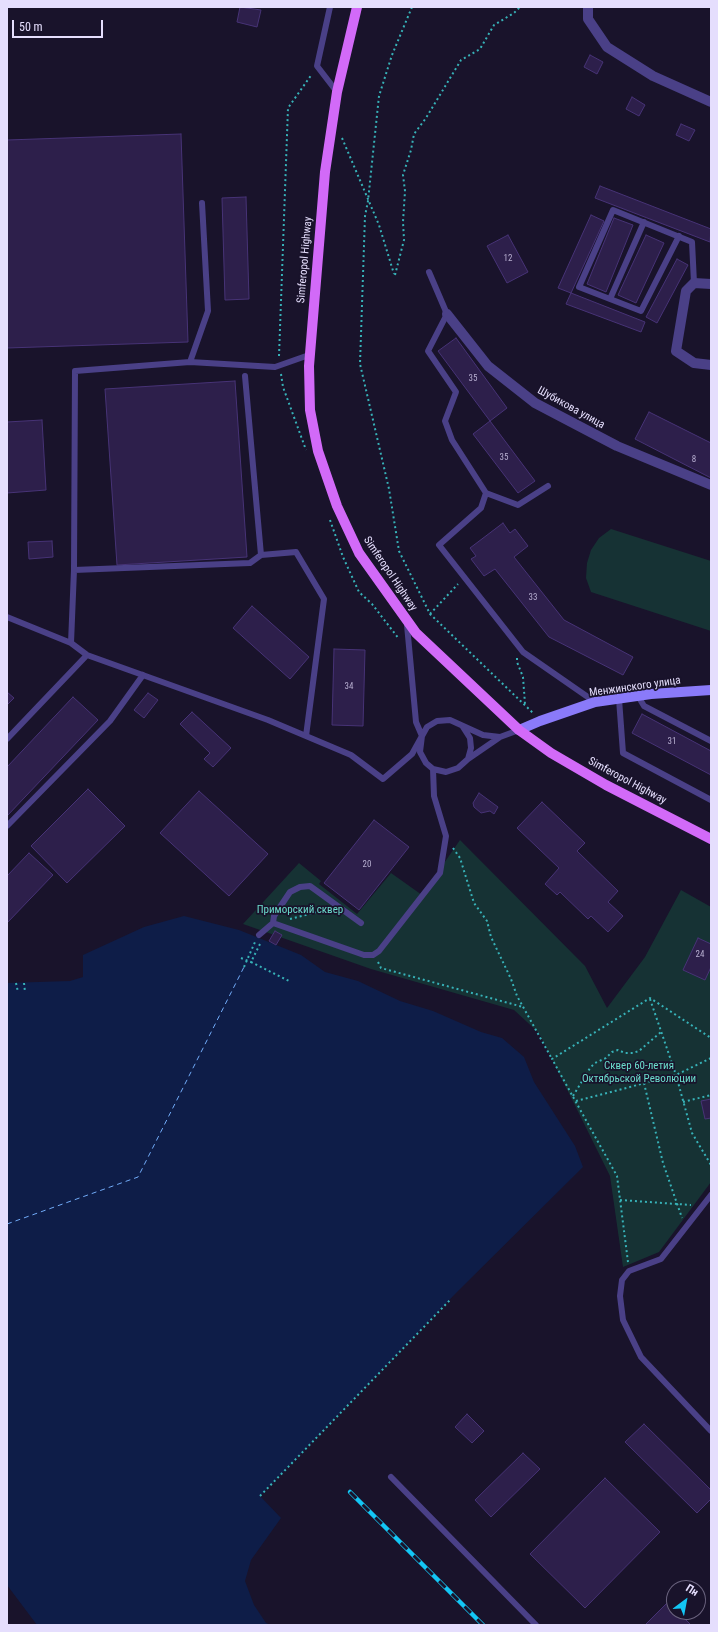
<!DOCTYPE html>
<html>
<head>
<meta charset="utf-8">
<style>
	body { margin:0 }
	#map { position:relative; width:718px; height:1632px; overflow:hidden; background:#19132b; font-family:"Roboto Condensed",sans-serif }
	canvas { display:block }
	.frame { position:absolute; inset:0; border:8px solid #e5defd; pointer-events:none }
	.north { position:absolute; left:666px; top:1580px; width:40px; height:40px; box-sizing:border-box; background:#19132b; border:1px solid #6b647f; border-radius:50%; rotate:32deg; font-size:11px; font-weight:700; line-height:16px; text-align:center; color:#e5defd }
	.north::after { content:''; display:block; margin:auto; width:14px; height:18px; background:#13c6f4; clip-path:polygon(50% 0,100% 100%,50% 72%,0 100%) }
	.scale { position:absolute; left:12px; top:20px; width:91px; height:18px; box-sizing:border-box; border:2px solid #e5defd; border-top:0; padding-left:5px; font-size:12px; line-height:14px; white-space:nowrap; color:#e5defd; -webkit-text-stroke:3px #19132b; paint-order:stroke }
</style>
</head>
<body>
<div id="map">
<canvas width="718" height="1632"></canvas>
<div class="frame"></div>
<div class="north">Пн</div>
<div class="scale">50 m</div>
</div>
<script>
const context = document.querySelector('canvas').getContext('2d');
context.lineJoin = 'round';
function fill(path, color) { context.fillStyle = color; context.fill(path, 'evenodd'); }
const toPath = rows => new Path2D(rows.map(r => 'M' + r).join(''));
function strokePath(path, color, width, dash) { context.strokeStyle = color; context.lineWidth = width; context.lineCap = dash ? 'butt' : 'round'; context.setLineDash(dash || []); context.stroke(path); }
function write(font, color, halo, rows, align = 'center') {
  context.font = font + ' "Roboto Condensed",sans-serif'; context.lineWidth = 3.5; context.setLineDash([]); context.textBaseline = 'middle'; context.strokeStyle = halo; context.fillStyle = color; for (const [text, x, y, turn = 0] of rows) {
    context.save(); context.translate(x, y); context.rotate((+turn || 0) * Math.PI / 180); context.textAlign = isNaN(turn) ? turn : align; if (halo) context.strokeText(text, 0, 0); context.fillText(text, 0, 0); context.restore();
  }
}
const green = toPath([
	[611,529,711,561,711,631,591,592,586,578,587,563,591,550,599,538],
	[460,840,585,966,607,1008,645,957,681,890,711,907,711,1182,659,1252,623,1267,610,1176,539,1033,514,1010,371,969,243,924,299,863,321,881,319,884,357,914,391,873,422,895]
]);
const water = toPath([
	[184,916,239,930,301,955,325,972,358,981,400,1001,433,1011,481,1032,502,1038,524,1057,534,1082,575,1146,583,1167,456,1293,260,1496,281,1518,251,1560,245,1581,254,1605,266,1623,271,1625,37,1625,7,1585,7,983,70,981,83,977,83,955,144,927]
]);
const ferry = toPath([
	[7,1224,138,1177,244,967]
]);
const building = toPath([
	[240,7,261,10,257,27,237,22,240,7],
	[590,55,603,62,597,74,584,67,590,55],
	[632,97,645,105,639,116,626,109,632,97],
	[681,124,695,130,689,141,676,135,681,124],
	[181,134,188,342,7,348,7,140,181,134],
	[600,186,711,229,710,242,595,198,600,186],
	[246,197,249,299,225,300,222,198,246,197],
	[591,215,604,221,571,293,558,288,591,215],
	[614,218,633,225,606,292,587,284,614,218],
	[508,235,528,272,507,283,487,246,508,235],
	[646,235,664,243,636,303,618,295,646,235],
	[677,259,688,265,657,323,646,317,677,259],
	[571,293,645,322,641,332,566,304,571,293],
	[456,338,507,408,490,421,438,351,456,338],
	[235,381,247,557,117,565,105,389,235,381],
	[649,412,711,443,711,478,635,439,649,412],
	[42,420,46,490,7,493,7,422,42,420],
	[490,421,535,481,518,493,473,434,490,421],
	[503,523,510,533,515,529,528,546,514,557,564,620,633,657,623,675,549,637,495,569,484,576,471,559,476,556,470,548,503,523],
	[52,541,53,557,29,559,28,542,52,541],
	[252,606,309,657,290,679,233,628,252,606],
	[334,649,365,650,363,726,332,725,334,649],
	[7,692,14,698,7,705,7,692],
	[148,693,158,700,144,718,134,710,148,693],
	[73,697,98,720,7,816,7,767,73,697],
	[192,712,231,748,213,767,204,759,210,753,180,724,192,712],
	[642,714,711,751,711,775,632,733,642,714],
	[88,789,125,826,67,883,31,846,88,789],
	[199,791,268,854,229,896,160,833,199,791],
	[479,793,498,807,494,814,490,811,481,813,474,807,473,803,479,793],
	[542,802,585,843,577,851,618,891,608,902,623,916,608,932,591,916,588,919,560,892,557,895,545,884,559,868,517,828,542,802],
	[374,820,409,847,359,910,324,883,374,820],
	[29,853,53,875,7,923,7,876,29,853],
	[275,931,282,935,276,945,269,941,275,931],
	[698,938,711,944,711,967,705,980,683,970,698,938],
	[711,1099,711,1118,705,1119,701,1101,711,1099],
	[467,1414,484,1431,472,1443,455,1427,467,1414],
	[644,1424,711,1490,711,1499,697,1513,625,1442,644,1424],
	[523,1453,540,1469,491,1517,475,1500,523,1453],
	[605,1478,660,1532,585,1608,530,1554,605,1478],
	[668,1602,674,1608,674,1612,678,1612,691,1625,645,1625,668,1602]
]);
const path = toPath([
	[412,7,392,55,379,96,368,201,365,216,360,364,389,489,399,551,430,614,533,713],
	[342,138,379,225,394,274],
	[395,275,404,240,403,222,405,191,403,175,411,150,414,134,426,118,461,60,480,49,494,25,514,13,520,7],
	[279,356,288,108,312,74],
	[281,374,283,387,306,450],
	[330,520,343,557,359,592,372,604,399,639],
	[430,614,458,584],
	[517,658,517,662,523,677,525,704],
	[453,848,460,858,474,903,487,921,491,937,511,979,517,996,552,1059],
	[290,919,328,909],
	[260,944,251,962,289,981],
	[241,958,251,962],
	[378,962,381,968,523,1007],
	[244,967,255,942],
	[16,983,18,992],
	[24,983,25,992],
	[650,999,676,1075,692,1133,711,1165],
	[644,1083,663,1163,682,1218],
	[573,1096,590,1068,595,1063,606,1058,612,1052,618,1050,625,1053,633,1053,639,1051,661,1032],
	[576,1101,676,1075,711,1058],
	[683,1102,711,1095],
	[620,1200,691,1205],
	[628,1262,617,1176,552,1059,650,998,711,1038],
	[260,1496,450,1300]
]);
const lane = toPath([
	[330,7,317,66,337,92],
	[202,203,208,311,190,362,75,371,74,570,71,643,87,655,268,720,351,755,383,779,412,754,427,727,437,721,450,720,483,735,500,737],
	[679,236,641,311,579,287,613,210,692,242,694,283],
	[429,272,447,314,428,351,456,392,445,421,452,440,486,493,481,508,439,545,523,652,595,702],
	[610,299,644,222],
	[190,362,275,367,309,355],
	[486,493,518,505,548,486],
	[261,555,296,552,324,599,306,736],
	[74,570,250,563,261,555,245,376],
	[7,617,71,643],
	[407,625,416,722,422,736,420,752,426,763,433,769,446,772,458,768,468,759,471,748,470,738,463,727],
	[638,696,644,706,711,741],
	[619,699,623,753,711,800],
	[7,739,87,655],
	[468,759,500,737,519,730],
	[7,826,110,721,143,675],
	[273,923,274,916,290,892,300,887,310,886,361,923],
	[259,935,273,923,364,955,373,955,379,951,440,873,446,836,434,796,433,769],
	[711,1195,661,1259,629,1271,622,1280,620,1296,623,1320,641,1357,711,1431],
	[391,1477,536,1625]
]);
const street = toPath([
	[588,7,588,19,607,47,653,76,711,102],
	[711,284,694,283,686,291,676,351,694,363,711,365],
	[447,314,488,366,535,403,617,446,711,485]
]);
const secondary = toPath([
	[519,730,540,721,595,702,651,694,711,690]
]);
const primary = toPath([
	[357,7,337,92,325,172,309,366,310,410,318,451,337,506,359,553,416,633,519,730,551,753,606,785,711,839]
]);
const rail = toPath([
	[350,1492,483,1625]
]);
const numberNames = [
	["12",508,259],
	["35",473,379],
	["35",504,458],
	["8",694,460],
	["33",533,598],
	["34",349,687],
	["31",672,742],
	["20",367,865],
	["24",700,955]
];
const streetNames = [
	["Simferopol Highway",305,260,-85],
	["Шубикова улица",571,408,29],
	["Simferopol Highway",390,574,56],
	["Менжинского улица",635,687,-8],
	["Simferopol Highway",627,781,28]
];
const parkNames = [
	["Приморский сквер",300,910],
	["Сквер 60-летия",639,1066],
	["Октябрьской Революции",639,1079]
];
fill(green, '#163234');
fill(water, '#0e1d48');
strokePath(ferry, '#71abf8', 1, [5, 4]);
fill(building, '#2d1f4b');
strokePath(building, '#473376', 1);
strokePath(path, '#37b2b8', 2, [2, 3]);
strokePath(lane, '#4a4087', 6);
strokePath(street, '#4a4087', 10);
strokePath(secondary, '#8a7af9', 10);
strokePath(primary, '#d26af8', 10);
strokePath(rail, '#13c6f4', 4.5);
strokePath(rail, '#19132b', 3, [9]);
write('9px', '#b7aed0', null, numberNames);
write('11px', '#e5defd', '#19132b', streetNames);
write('11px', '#6bdccc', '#19132b', parkNames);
</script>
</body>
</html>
